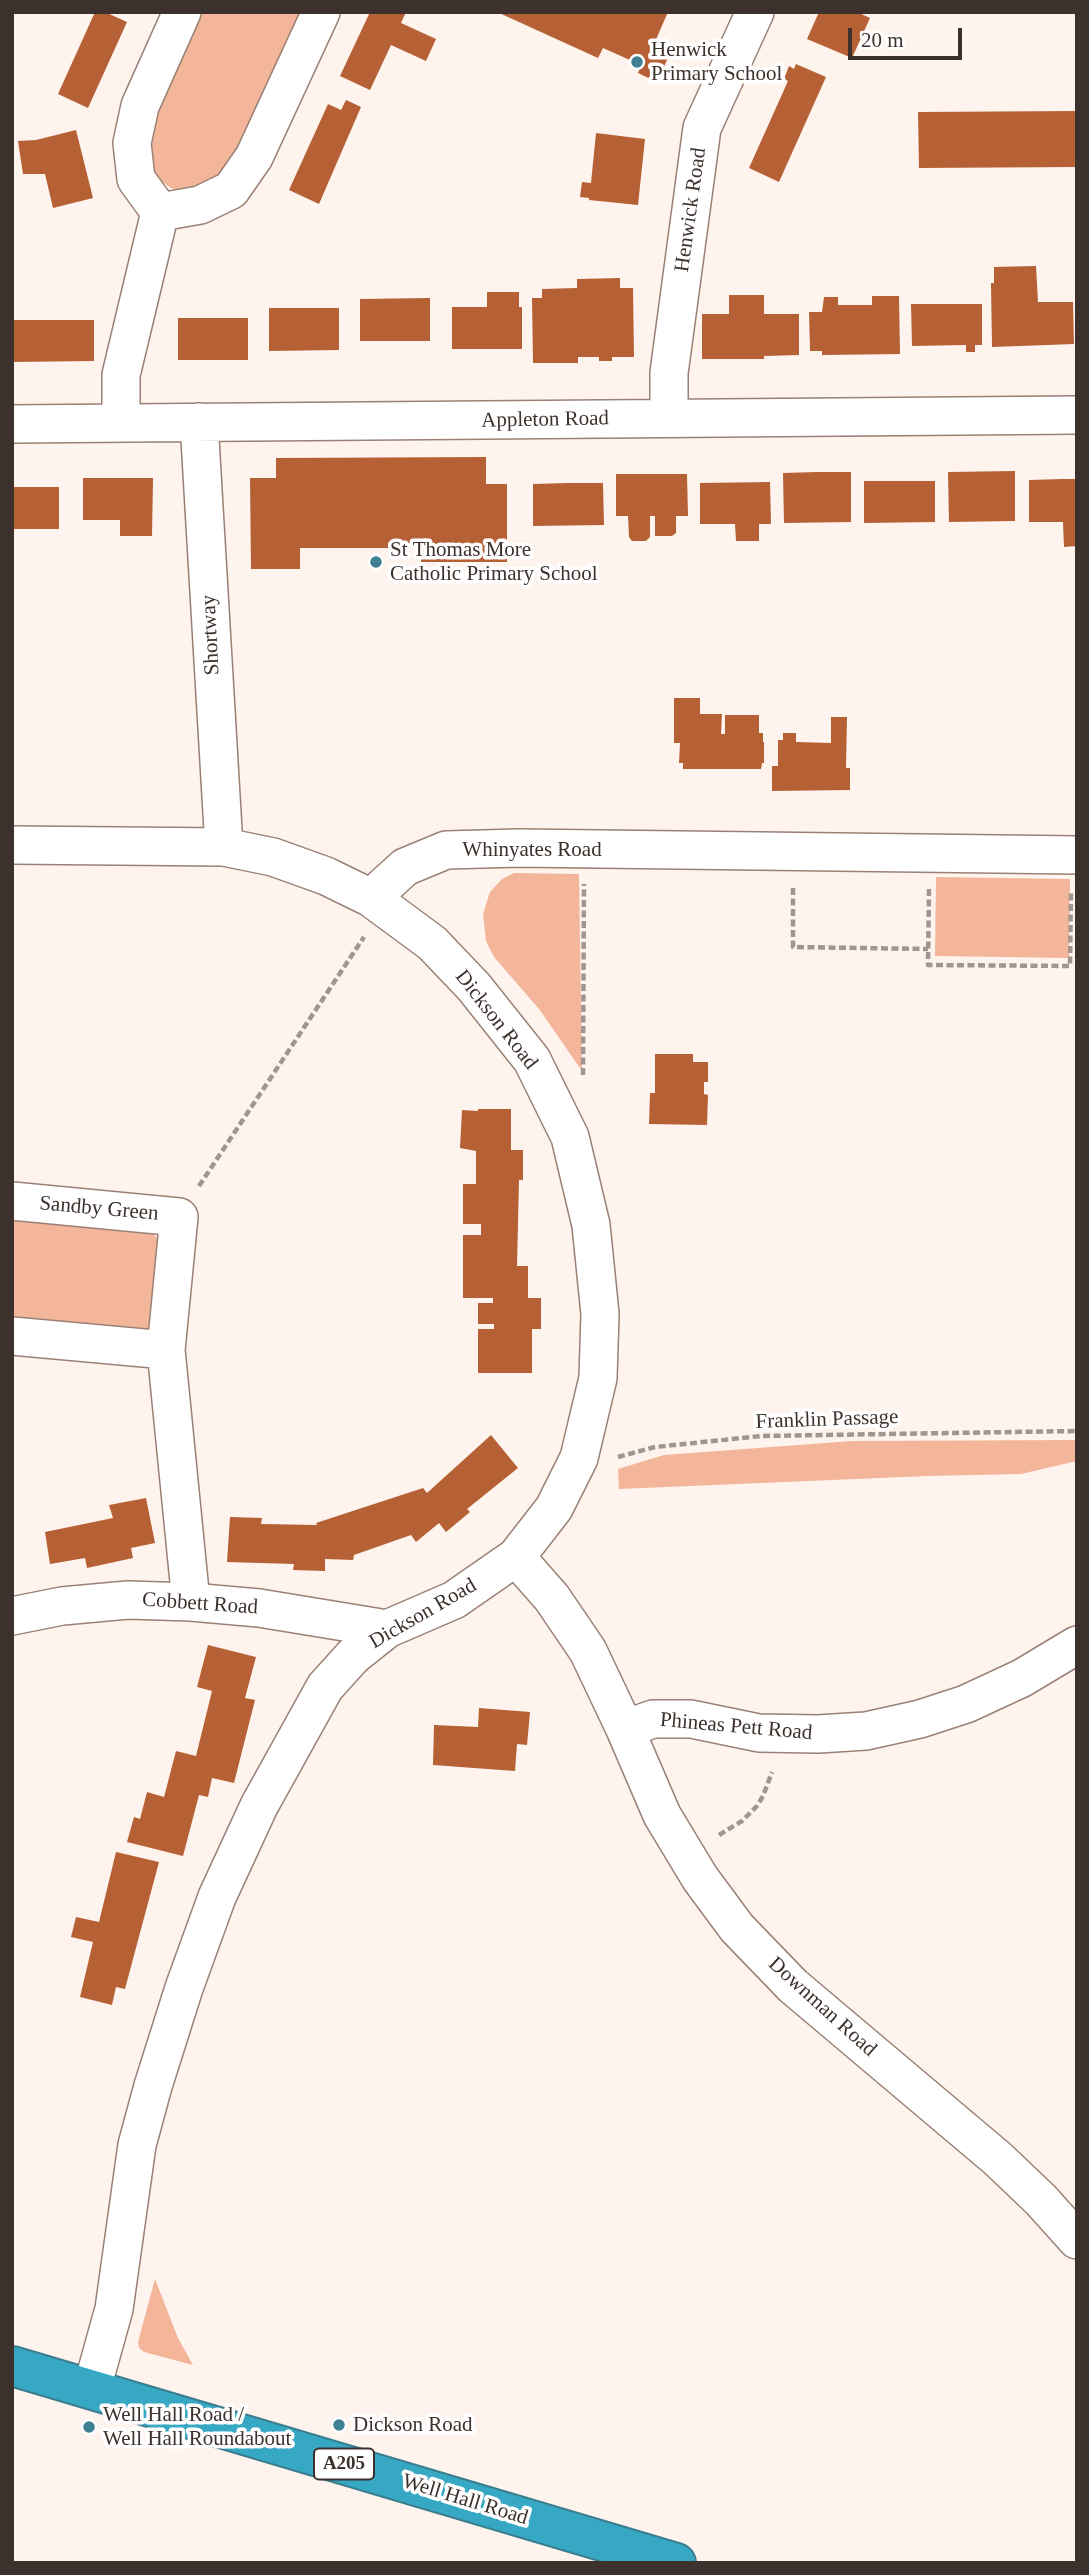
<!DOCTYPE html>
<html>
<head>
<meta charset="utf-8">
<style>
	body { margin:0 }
	#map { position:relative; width:1089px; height:2575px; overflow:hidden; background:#fff3ee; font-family:"Times New Roman",serif }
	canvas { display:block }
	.frame { position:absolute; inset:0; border:14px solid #3c312c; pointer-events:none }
	.scale { position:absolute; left:848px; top:28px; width:114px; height:32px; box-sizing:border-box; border:4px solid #3c312c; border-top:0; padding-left:9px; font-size:21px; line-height:24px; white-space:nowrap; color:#3c312c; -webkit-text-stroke:5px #fff; paint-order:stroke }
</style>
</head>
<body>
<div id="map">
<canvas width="1089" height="2575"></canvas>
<div class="frame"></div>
<div class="scale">20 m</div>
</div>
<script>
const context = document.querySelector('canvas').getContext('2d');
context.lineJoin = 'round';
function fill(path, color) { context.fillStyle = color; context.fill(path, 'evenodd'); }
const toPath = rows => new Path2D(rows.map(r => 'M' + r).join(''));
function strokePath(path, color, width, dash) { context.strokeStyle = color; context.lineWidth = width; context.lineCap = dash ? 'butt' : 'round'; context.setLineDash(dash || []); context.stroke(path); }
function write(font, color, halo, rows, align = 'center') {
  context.font = font + ' "Times New Roman",serif'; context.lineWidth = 7; context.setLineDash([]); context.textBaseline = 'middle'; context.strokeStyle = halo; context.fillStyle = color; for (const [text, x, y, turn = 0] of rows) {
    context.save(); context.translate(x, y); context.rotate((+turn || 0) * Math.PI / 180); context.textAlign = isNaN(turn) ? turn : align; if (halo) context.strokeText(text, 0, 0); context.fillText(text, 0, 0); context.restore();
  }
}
const green = toPath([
	[198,12,306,12,246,143,221,176,188,192,171,188,156,177,149,159,153,113],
	[514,873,579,874,582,1071,539,1009,494,957,486,941,483,914,490,892,502,879],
	[936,877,1070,879,1069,958,935,956],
	[12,1213,151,1231,162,1244,153,1327,140,1334,12,1326],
	[1077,1440,1077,1461,1021,1474,927,1476,619,1489,618,1469,664,1455,852,1441],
	[155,2279,178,2338,193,2365,144,2352,139,2348,138,2342]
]);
const building = toPath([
	[95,12,105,12,127,22,88,108,58,94],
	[370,12,406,12,401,23,436,39,426,61,391,45,370,90,340,76],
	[497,12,668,12,654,44,671,51,657,82,638,73,641,65,603,48,598,58],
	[819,12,857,12,870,18,852,58,807,39],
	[796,64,826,77,779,182,749,168,788,81,784,79,789,66,794,69],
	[346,100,361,107,319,204,289,190,328,104,341,110],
	[1077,111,1077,167,919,168,918,112],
	[76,130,93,198,53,208,45,174,23,174,18,141,36,140],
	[596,133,645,139,638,205,589,200,589,198,580,197,582,182,591,183],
	[1036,266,1038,302,1073,302,1074,344,992,347,991,283,994,283,994,267],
	[620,278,620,288,633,288,634,357,612,357,612,361,599,361,599,357,578,357,578,363,533,363,532,298,542,298,542,289,577,288,577,279],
	[487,292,519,292,519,307,522,307,522,349,452,349,452,307,487,307],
	[729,295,764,295,764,314,799,314,799,355,764,356,764,359,702,359,702,314,729,314],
	[872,296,899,296,900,354,822,355,822,351,810,351,809,312,822,312,824,297,838,297,838,305,872,305],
	[430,298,430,341,360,341,360,299],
	[911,304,982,304,982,345,975,345,975,352,966,352,966,345,912,346],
	[269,308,339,308,339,350,269,351],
	[178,318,248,318,248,360,178,360],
	[12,320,94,320,94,361,12,362],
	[486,457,486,484,507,484,507,562,421,562,421,548,300,548,300,569,251,569,250,478,276,478,276,458],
	[1015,471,1015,521,949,522,948,472],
	[817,472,851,472,851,522,784,523,783,473],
	[616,474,687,474,688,516,676,516,676,533,672,536,655,536,655,516,650,516,650,537,646,541,632,541,629,537,628,516,616,516],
	[83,478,153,478,152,536,120,536,120,520,83,520],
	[1063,479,1077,479,1077,546,1064,547,1063,522,1029,522,1029,480],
	[864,481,935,481,935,522,864,523],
	[770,482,771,524,759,524,759,541,736,541,735,524,700,524,700,483],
	[568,483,603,483,604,525,533,526,533,484],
	[12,487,59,487,59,529,12,529],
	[674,698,700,698,700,714,722,714,721,734,725,734,725,715,759,715,759,733,763,733,763,742,764,742,764,763,762,763,761,769,683,769,683,763,679,763,680,743,674,743],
	[831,717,847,717,846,768,850,768,850,790,772,791,772,766,778,766,778,740,783,740,783,733,796,733,796,742,831,743],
	[655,1054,693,1054,693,1062,708,1062,708,1082,704,1082,704,1094,708,1095,707,1125,649,1124,650,1093,655,1093],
	[478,1109,511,1109,511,1150,523,1150,523,1180,519,1180,517,1266,528,1266,528,1298,541,1298,541,1329,532,1329,532,1373,478,1373,478,1329,494,1329,494,1324,478,1324,478,1303,493,1303,493,1298,463,1298,463,1235,481,1235,481,1224,463,1224,463,1184,476,1184,476,1151,460,1148,462,1110,478,1111],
	[491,1435,518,1468,467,1509,470,1512,446,1532,439,1523,416,1542,411,1535,354,1555,353,1560,325,1559,325,1571,293,1570,294,1564,227,1562,230,1517,262,1518,261,1524,317,1525,316,1523,423,1488,427,1493],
	[146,1498,155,1543,131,1548,133,1558,87,1568,85,1558,50,1564,45,1532,113,1518,109,1505],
	[208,1645,256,1657,245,1698,255,1700,234,1783,212,1778,208,1797,199,1795,183,1856,127,1842,134,1817,140,1819,147,1792,164,1797,176,1751,196,1756,212,1691,197,1687],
	[479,1708,530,1712,527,1745,517,1744,515,1771,433,1765,434,1725,478,1727],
	[116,1852,159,1862,125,1989,116,1987,112,2005,80,1997,93,1942,71,1937,76,1917,99,1922]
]);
const path = toPath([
	[793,888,793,947,928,949],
	[929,889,928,965,1070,966,1071,892],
	[583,1075,584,884],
	[199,1186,364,937],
	[618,1457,655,1447,761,1436,1077,1431],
	[719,1835,742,1821,757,1806,763,1796,772,1772]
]);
const minor = toPath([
	[182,12,140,106,132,143,136,179,160,212,200,205,231,190,254,157,321,12],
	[669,418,669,373,702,128,755,12],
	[199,422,224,847],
	[121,423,121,375,160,212],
	[12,424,1077,415],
	[12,845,224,847,273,857,326,876,371,898,405,867,446,850,519,848,1077,855],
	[12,1201,179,1217,166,1350,191,1602],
	[12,1336,166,1350],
	[516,1557,552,1598,588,1651,625,1729,653,1719,691,1719,759,1733,818,1734,866,1731,920,1719,966,1704,1022,1678,1077,1645],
	[12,1616,62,1606,128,1600,191,1602,259,1608,387,1629],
	[625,1729,662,1815,700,1878,737,1928,793,1986,998,2159,1041,2200,1077,2240],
	[92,2388,114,2309,137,2145,153,2086,184,1988,217,1897,259,1806,325,1687,353,1656,387,1629,454,1600,516,1557,554,1508,579,1458,598,1378,600,1314,591,1225,570,1137,532,1060,474,987,432,943,371,898]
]);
const highway = toPath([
	[12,2366,676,2563]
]);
const markers = [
	[637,62,7,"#3f8092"],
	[376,562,7,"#3f8092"],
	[339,2425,7,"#3f8092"],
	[89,2427,7,"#3f8092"]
];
const shields = [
	[344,2464,60]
];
const shieldNames = [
	["A205",344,2464]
];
const poiNames = [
	["Henwick",651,50],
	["Primary School",651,74],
	["St Thomas More",390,550],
	["Catholic Primary School",390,574],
	["Well Hall Road /",103,2415],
	["Well Hall Roundabout",103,2439],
	["Dickson Road",353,2425]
];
const streetNames = [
	["Henwick Road",691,210,-82],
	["Appleton Road",545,420,-1],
	["Shortway",211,635,-93],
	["Whinyates Road",532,850],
	["Dickson Road",496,1020,52],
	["Sandby Green",99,1209,5],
	["Franklin Passage",827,1420,-2],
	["Cobbett Road",200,1604,4],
	["Dickson Road",423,1614,-30],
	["Phineas Pett Road",736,1727,5],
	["Downman Road",822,2007,42],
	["Well Hall Road",465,2500,17]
];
fill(green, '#f3b69a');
fill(building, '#b66035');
strokePath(minor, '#9a8175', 40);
strokePath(highway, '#397e8f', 42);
strokePath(path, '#a09590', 4.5, [7, 3.5]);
strokePath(minor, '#fff', 37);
strokePath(highway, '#37a8c4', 38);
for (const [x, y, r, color] of markers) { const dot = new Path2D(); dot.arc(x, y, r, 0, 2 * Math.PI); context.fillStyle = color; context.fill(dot); strokePath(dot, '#fff', 2.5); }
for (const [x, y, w] of shields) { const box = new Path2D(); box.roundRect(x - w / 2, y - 15.5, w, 31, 5); context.fillStyle = '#fff'; context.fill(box); strokePath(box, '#3c312c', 2); }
write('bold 19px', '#3c312c', null, shieldNames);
write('21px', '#3c312c', '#fff', poiNames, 'left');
write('21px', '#3c312c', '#fff', streetNames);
</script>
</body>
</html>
